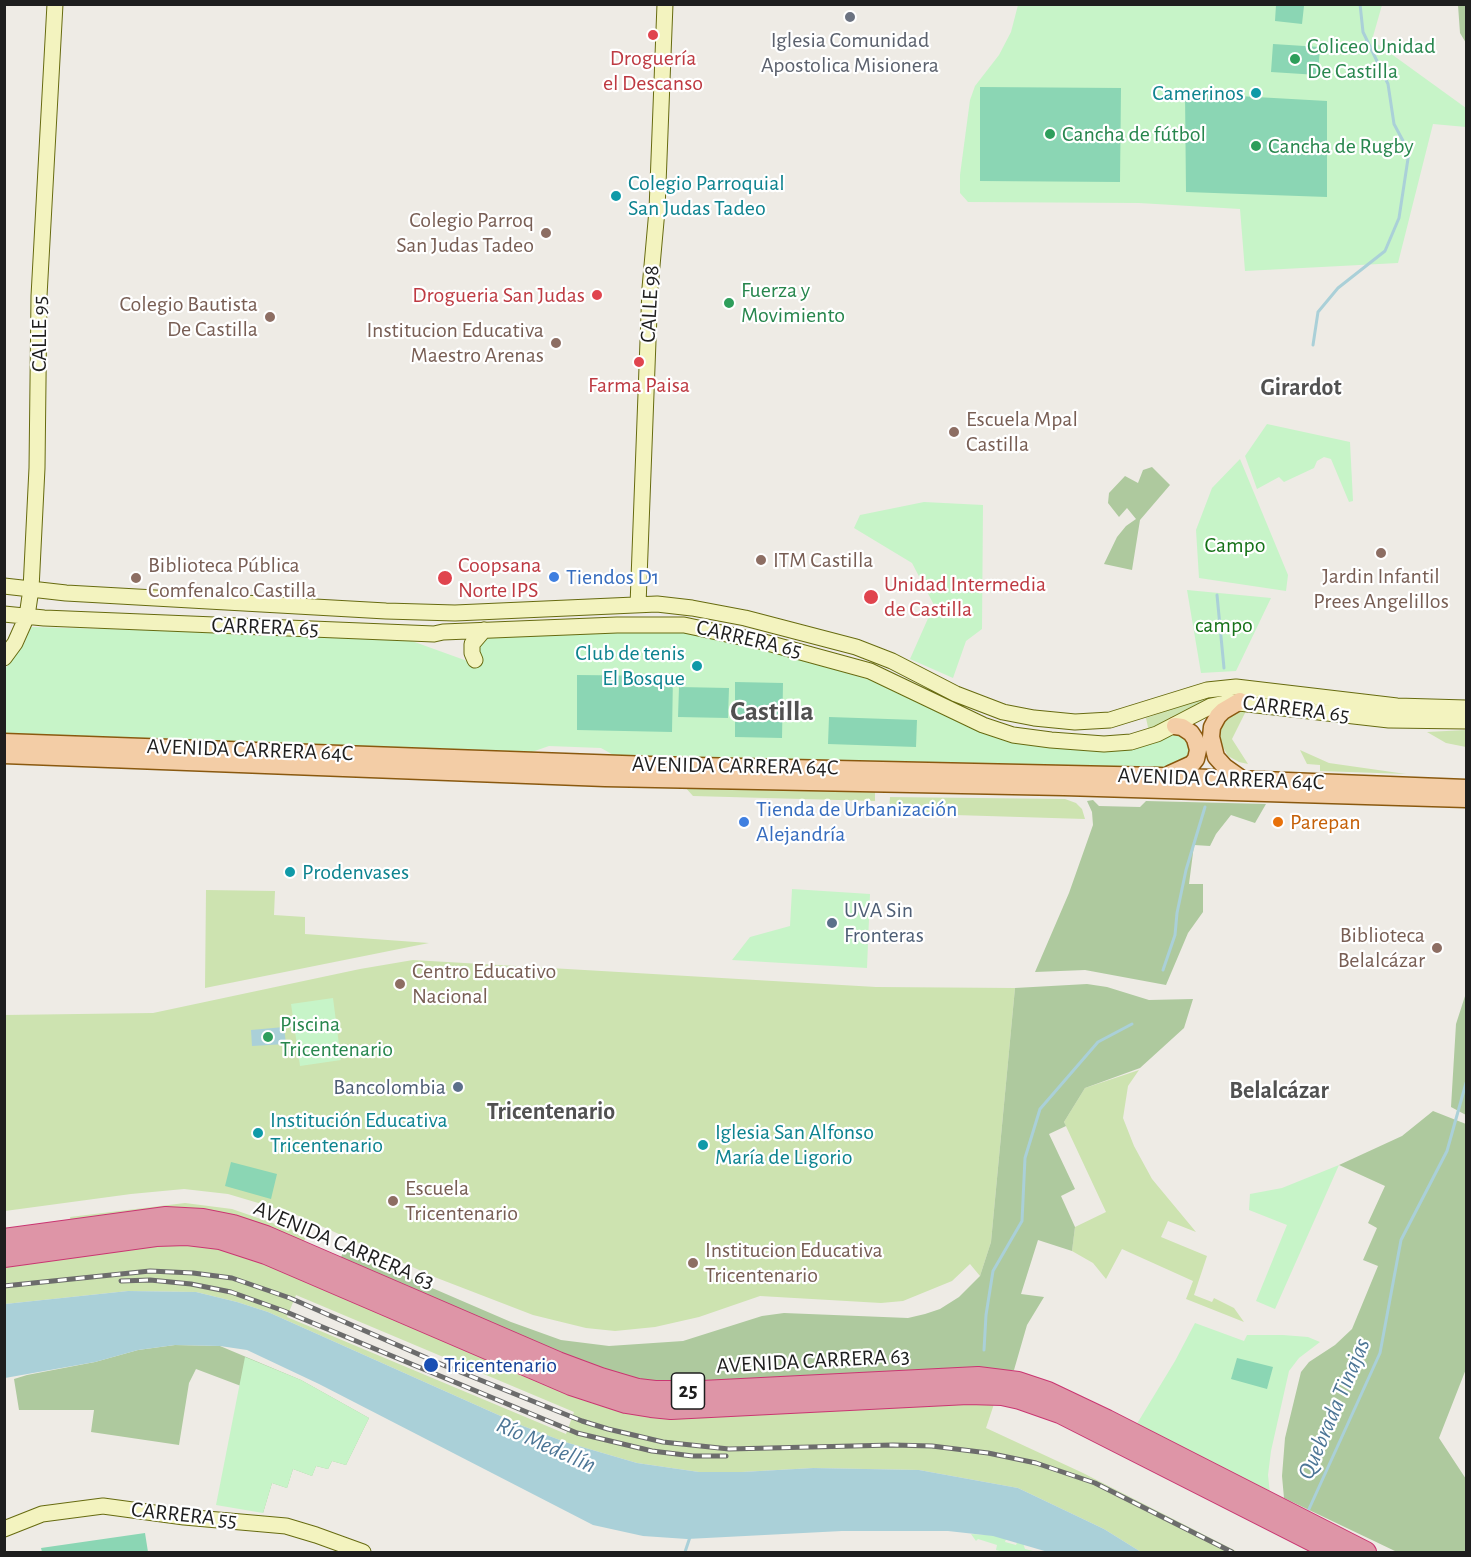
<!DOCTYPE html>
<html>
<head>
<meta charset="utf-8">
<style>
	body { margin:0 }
	#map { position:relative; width:1471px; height:1557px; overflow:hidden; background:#eeebe5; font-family:"Alegreya Sans",sans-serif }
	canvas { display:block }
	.frame { position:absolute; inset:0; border:6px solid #1e1e1e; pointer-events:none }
</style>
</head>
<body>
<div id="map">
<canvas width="1471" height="1557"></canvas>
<div class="frame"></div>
</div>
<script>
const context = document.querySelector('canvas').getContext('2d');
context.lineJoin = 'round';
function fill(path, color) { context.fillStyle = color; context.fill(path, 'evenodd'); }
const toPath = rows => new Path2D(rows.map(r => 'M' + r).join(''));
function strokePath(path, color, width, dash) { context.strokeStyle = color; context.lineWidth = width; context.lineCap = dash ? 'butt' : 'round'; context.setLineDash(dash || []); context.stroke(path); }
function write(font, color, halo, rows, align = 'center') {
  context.font = font + ' "Alegreya Sans",sans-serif'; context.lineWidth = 4.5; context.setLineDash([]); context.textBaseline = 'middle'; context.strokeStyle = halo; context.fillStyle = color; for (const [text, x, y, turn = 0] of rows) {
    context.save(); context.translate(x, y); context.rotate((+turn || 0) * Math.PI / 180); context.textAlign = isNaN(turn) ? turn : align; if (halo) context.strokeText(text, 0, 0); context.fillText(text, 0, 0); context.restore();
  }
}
const grass = toPath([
	[1204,698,1205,703,1149,732,1146,718],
	[1241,709,1247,709,1232,739,1248,764,1239,762,1228,756,1219,740,1220,729,1224,721,1233,712],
	[1466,730,1466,747,1446,743,1427,732],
	[1300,750,1329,763,1406,774,1320,771,1320,765,1307,764],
	[684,786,875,791,875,801,693,796],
	[890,797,1065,799,1076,803,1082,809,1085,819,889,813],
	[206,890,275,891,274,915,305,917,305,934,429,943,205,988],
	[413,960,876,987,1015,988,991,1242,980,1276,970,1264,952,1281,903,1301,881,1303,760,1296,699,1317,655,1327,615,1331,586,1328,533,1315,437,1278,292,1213,228,1194,184,1189,131,1194,5,1211,4,1015,153,1013,360,969],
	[1139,1070,1128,1086,1123,1118,1134,1146,1152,1179,1196,1232,1168,1221,1161,1237,1207,1256,1194,1295,1212,1302,1214,1298,1234,1308,1244,1322,1186,1299,1193,1281,1122,1249,1106,1279,1093,1263,1072,1251,1075,1227,1106,1212,1064,1122,1085,1088],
	[185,1203,232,1209,307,1235,302,1245,71,1223,70,1217],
	[185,1241,235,1250,586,1395,995,1401,986,1428,1083,1473,1238,1552,1141,1552,1104,1529,1018,1488,919,1470,813,1468,742,1472,699,1472,637,1463,565,1442,523,1426,268,1312,237,1302,196,1292,128,1291,5,1304,5,1262],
	[296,1295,574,1412,566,1434,287,1317]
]);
const forest = toPath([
	[1458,5,1466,5,1466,43,1460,33],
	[1152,467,1170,485,1140,520,1132,570,1104,564,1117,537,1126,526,1136,519,1127,508,1119,517,1108,503,1109,493,1125,476,1138,483,1143,470],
	[1093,800,1099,806,1140,807,1146,801,1266,804,1255,823,1231,815,1216,834,1210,846,1194,845,1189,884,1203,884,1203,912,1188,933,1166,985,1085,970,1035,972,1069,893,1093,825,1092,812,1087,801],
	[1087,984,1107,987,1149,1000,1193,999,1184,1028,1140,1068,1085,1088,1064,1122,1066,1126,1049,1134,1075,1189,1061,1196,1075,1227,1072,1251,1038,1240,1021,1294,1044,1297,1027,1325,1014,1370,656,1385,598,1371,339,1262,344,1250,511,1322,561,1340,609,1346,683,1341,762,1316,784,1313,908,1318,925,1314,940,1309,959,1297,980,1276,991,1242,1015,988],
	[1466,993,1466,1115,1451,1107,1456,1024],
	[1433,1111,1466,1124,1466,1369,1439,1438,1466,1479,1466,1552,1397,1552,1284,1498,1282,1476,1285,1438,1301,1372,1309,1362,1335,1345,1352,1329,1378,1266,1363,1260,1377,1228,1368,1223,1385,1186,1339,1165,1402,1136],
	[175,1345,220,1346,301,1380,369,1418,346,1465,332,1461,328,1469,316,1466,312,1476,293,1469,287,1488,272,1483,263,1513,241,1386,196,1369,189,1383,179,1445,91,1432,94,1410,19,1410,14,1379,27,1375,95,1362,138,1350]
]);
const park = toPath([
	[1018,5,1382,5,1372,40,1466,108,1466,127,1433,124,1398,263,1245,271,1240,209,1139,203,968,202,960,193,960,175,970,100,975,86,999,55,1011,32],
	[1267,424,1350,442,1353,501,1349,502,1331,459,1324,457,1317,461,1314,468,1284,482,1279,477,1257,489,1245,456],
	[1240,459,1288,575,1286,591,1199,578,1196,530,1212,488],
	[924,502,983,505,982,629,966,641,953,678,910,659,934,605,912,563,854,528,860,515],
	[1187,590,1271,598,1236,671,1201,673],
	[31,627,293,634,409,640,470,662,480,638,680,629,775,652,884,684,1009,741,1175,734,1185,736,1190,742,1191,760,1178,766,1154,769,617,757,601,748,549,746,526,754,176,739,6,737,5,736,5,669,24,644],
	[792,889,870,894,867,968,732,960,750,937,790,926],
	[333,998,341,1060,300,1066,291,1004],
	[1339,1165,1275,1309,1256,1301,1287,1225,1249,1210,1250,1194,1282,1188],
	[1195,1323,1244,1341,1247,1335,1283,1335,1308,1337,1320,1342,1299,1358,1289,1371,1271,1451,1268,1475,1270,1494,1135,1427,1175,1361],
	[245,1357,301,1380,369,1418,346,1465,332,1461,328,1469,316,1466,312,1476,293,1469,287,1488,272,1483,263,1513,216,1505],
	[971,1534,1007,1536,1005,1542,1016,1545,1018,1540,1023,1543,1025,1549,1037,1552,1004,1552,996,1550,997,1545,978,1539,976,1541]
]);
const pitch = toPath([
	[1292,4,1304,6,1302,24,1275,21,1276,5],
	[1273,44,1320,47,1318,75,1271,72],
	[980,87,1121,88,1120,182,980,181],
	[1185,93,1327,101,1327,197,1186,192],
	[577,675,673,676,672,732,577,730],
	[735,682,783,683,782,738,735,737],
	[679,687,729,688,728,718,678,717],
	[829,717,917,720,916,747,828,744],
	[231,1162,277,1174,271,1199,225,1186],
	[1237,1358,1273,1367,1267,1389,1231,1379],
	[145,1533,148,1552,42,1552,41,1548]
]);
const water = toPath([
	[284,1027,286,1044,252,1046,251,1030],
	[128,1291,196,1292,237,1302,268,1312,523,1426,565,1442,637,1463,699,1472,742,1472,813,1468,919,1470,1018,1488,1104,1529,1141,1552,1048,1552,993,1536,948,1531,842,1531,687,1539,643,1536,593,1525,319,1384,247,1350,220,1346,175,1345,138,1350,95,1362,5,1378,5,1304]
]);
const stream = toPath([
	[1313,345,1318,312,1338,288,1385,251,1399,218,1409,152,1394,124,1388,84,1363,32,1360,4],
	[1217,595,1224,668],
	[1163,970,1175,935,1177,913,1186,870,1205,807],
	[984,1350,986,1315,993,1271,1022,1221,1025,1158,1040,1109,1098,1042,1132,1024],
	[1309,1509,1380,1353,1401,1240,1447,1151,1466,1083],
	[685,1552,690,1537]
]);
const secondary = toPath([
	[4,586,66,593,386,611,455,613,657,604,692,608,745,618,856,647,892,661,956,694,1003,712,1034,718,1075,722,1110,720,1207,690,1236,687,1397,706,1466,708],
	[638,605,650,288,657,210,665,4],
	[4,614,44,618,434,634,443,632,617,625,684,625,764,642,870,671,983,725,1013,735,1051,740,1104,744,1131,742,1157,734,1211,706,1230,702,1389,720,1466,721],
	[4,658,15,643,27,616,31,589,37,468,39,296,55,4],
	[475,660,472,653,472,644,484,630],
	[4,1529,42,1514,103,1506,184,1517,286,1526,316,1535,363,1552]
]);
const primary = toPath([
	[1240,701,1223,711,1218,716,1212,727,1211,737,1216,757,1225,767,1242,779],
	[4,742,650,765,1160,776,1466,788],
	[4,755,605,778,1064,787,1466,799],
	[1170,774,1192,764,1196,759,1198,750,1195,739,1191,733,1182,727,1175,726]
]);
const highway = toPath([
	[4,1239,166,1217,203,1219,233,1225,266,1236,558,1362,601,1378,638,1389,655,1391,702,1391,978,1377,1018,1382,1048,1392,1107,1420,1366,1552],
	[4,1257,156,1236,187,1235,220,1239,266,1254,571,1385,626,1403,651,1407,671,1409,968,1394,1002,1395,1020,1399,1060,1413,1334,1552]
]);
const rail = toPath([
	[121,1281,150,1280,191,1284,231,1292,284,1311,577,1433,652,1451,693,1456,726,1456],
	[4,1286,150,1271,193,1273,232,1278,290,1298,443,1365,582,1421,608,1429,663,1442,729,1449,893,1445,932,1446,988,1453,1036,1463,1095,1483,1232,1552]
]);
const markers = [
	[850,17,6,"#6b7280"],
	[653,35,6,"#e0444e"],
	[1295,59,6,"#2e9e5b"],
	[1256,93,6,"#0f9aa8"],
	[1050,134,6,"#2e9e5b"],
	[1256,146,6,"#2e9e5b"],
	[616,196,6,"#0f9aa8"],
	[546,233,6,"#8d6e63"],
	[597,295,6,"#e0444e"],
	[729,303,6,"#2e9e5b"],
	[270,317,6,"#8d6e63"],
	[556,343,6,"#8d6e63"],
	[639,362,6,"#e0444e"],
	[954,432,6,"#8d6e63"],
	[1381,553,6,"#8d6e63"],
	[761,560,6,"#8d6e63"],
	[554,577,6,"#3f7fe0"],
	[136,578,6,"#8d6e63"],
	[445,578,8,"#e0444e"],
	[871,597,8,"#e0444e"],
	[697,666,6,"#0f9aa8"],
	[744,822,6,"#3f7fe0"],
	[1278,822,6,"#e8710a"],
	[290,872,6,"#0f9aa8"],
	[832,923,6,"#5c6f8a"],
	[1437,948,6,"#8d6e63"],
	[400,984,6,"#8d6e63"],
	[268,1037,6,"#2e9e5b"],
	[458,1087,6,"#5c6f8a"],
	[258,1133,6,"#0f9aa8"],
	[703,1145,6,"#0f9aa8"],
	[393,1201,6,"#8d6e63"],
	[693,1263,6,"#8d6e63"],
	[431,1365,8,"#1a4fb4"]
];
const shields = [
	[688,1391,33]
];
const shieldNames = [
	["25",688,1391]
];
const worshipNames = [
	["Iglesia Comunidad",850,40],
	["Apostolica Misionera",850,65]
];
const leisureNames = [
	["Coliceo Unidad",1307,46],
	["De Castilla",1307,71],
	["Cancha de fútbol",1062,134],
	["Cancha de Rugby",1268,146],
	["Fuerza y",741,290],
	["Movimiento",741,315],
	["Piscina",280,1024],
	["Tricentenario",280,1049]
];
const healthNames = [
	["Droguería",653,58],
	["el Descanso",653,83],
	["Drogueria San Judas",585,295,"right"],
	["Farma Paisa",639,385],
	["Coopsana",458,565,"left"],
	["Norte IPS",458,590,"left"],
	["Unidad Intermedia",884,584,"left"],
	["de Castilla",884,609,"left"]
];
const cultureNames = [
	["Camerinos",1244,93,"right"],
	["Colegio Parroquial",628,183],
	["San Judas Tadeo",628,208],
	["Club de tenis",685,653,"right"],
	["El Bosque",685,678,"right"],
	["Prodenvases",302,872],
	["Institución Educativa",270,1120],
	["Tricentenario",270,1145],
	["Iglesia San Alfonso",715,1132],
	["María de Ligorio",715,1157]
];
const educationNames = [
	["Colegio Parroq",534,220,"right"],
	["San Judas Tadeo",534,245,"right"],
	["Colegio Bautista",258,304,"right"],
	["De Castilla",258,329,"right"],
	["Institucion Educativa",544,330,"right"],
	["Maestro Arenas",544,355,"right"],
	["Escuela Mpal",966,419],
	["Castilla",966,444],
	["ITM Castilla",773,560],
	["Biblioteca Pública",148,565],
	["Comfenalco Castilla",148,590],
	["Jardin Infantil",1381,576,"center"],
	["Prees Angelillos",1381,601,"center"],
	["Biblioteca",1425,935,"right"],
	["Belalcázar",1425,960,"right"],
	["Centro Educativo",412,971],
	["Nacional",412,996],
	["Escuela",405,1188],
	["Tricentenario",405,1213],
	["Institucion Educativa",705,1250],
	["Tricentenario",705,1275]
];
const streetNames = [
	["CALLE 98",650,304,-87],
	["CALLE 95",39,334,-90],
	["CARRERA 65",265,627,2],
	["CARRERA 65",749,639,13],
	["CARRERA 65",1296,709,7],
	["AVENIDA CARRERA 64C",250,750,2],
	["AVENIDA CARRERA 64C",735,766,1],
	["AVENIDA CARRERA 64C",1221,779,2],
	["AVENIDA CARRERA 63",344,1245,23],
	["AVENIDA CARRERA 63",813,1361,-3],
	["CARRERA 55",184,1515,6]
];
const parkNames = [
	["Campo",1235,545],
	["campo",1224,625]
];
const shopNames = [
	["Tiendos D1",566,577],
	["Tienda de Urbanización",756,809],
	["Alejandría",756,834]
];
const foodNames = [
	["Parepan",1290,822]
];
const serviceNames = [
	["UVA Sin",844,910],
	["Fronteras",844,935],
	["Bancolombia",446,1087,"right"]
];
const transitNames = [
	["Tricentenario",444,1365]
];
const neighbourhoodNames = [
	["Girardot",1301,388],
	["Belalcázar",1279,1091],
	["Tricentenario",551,1112]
];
const waterNames = [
	["Quebrada Tinajas",1334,1409,-67],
	["Río Medellín",546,1445,24]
];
const districtNames = [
	["Castilla",772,712]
];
fill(grass, '#cde3b0');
fill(forest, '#aec99e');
fill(park, '#c7f4c8');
fill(pitch, '#8bd6b4');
fill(water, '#aad0d8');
strokePath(stream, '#aad0d8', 3);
strokePath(secondary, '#676b10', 17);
strokePath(primary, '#8a590f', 19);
strokePath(highway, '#c93671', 22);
strokePath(secondary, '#f3f3bf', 15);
strokePath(primary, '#f3cda6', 16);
strokePath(highway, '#de95a7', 20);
strokePath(rail, '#6c6c6c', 5);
strokePath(rail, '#fff', 3, [9]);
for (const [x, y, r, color] of markers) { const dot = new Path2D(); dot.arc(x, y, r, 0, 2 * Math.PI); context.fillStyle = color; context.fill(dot); strokePath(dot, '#fff', 2); }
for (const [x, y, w] of shields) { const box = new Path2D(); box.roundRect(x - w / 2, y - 18, w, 36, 4.5); context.fillStyle = '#fff'; context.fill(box); strokePath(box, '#1e1e1e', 1.5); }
write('bold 21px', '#1e1e1e', null, shieldNames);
write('22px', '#5b616d', '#fff', worshipNames);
write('22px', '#27864d', '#fff', leisureNames, 'left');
write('22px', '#be3a42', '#fff', healthNames);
write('22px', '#0d838f', '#fff', cultureNames, 'left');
write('22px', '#785e54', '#fff', educationNames, 'left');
write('22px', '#1e1e1e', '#fff', streetNames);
write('22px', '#167218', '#fff', parkNames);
write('22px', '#366cbe', '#fff', shopNames, 'left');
write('22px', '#c56008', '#fff', foodNames, 'left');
write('22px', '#4e5e75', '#fff', serviceNames, 'left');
write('22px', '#164399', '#fff', transitNames, 'left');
write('bold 24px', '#515151', '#fff', neighbourhoodNames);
write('italic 24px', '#4d7696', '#fff', waterNames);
write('bold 28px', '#515151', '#fff', districtNames);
</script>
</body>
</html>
